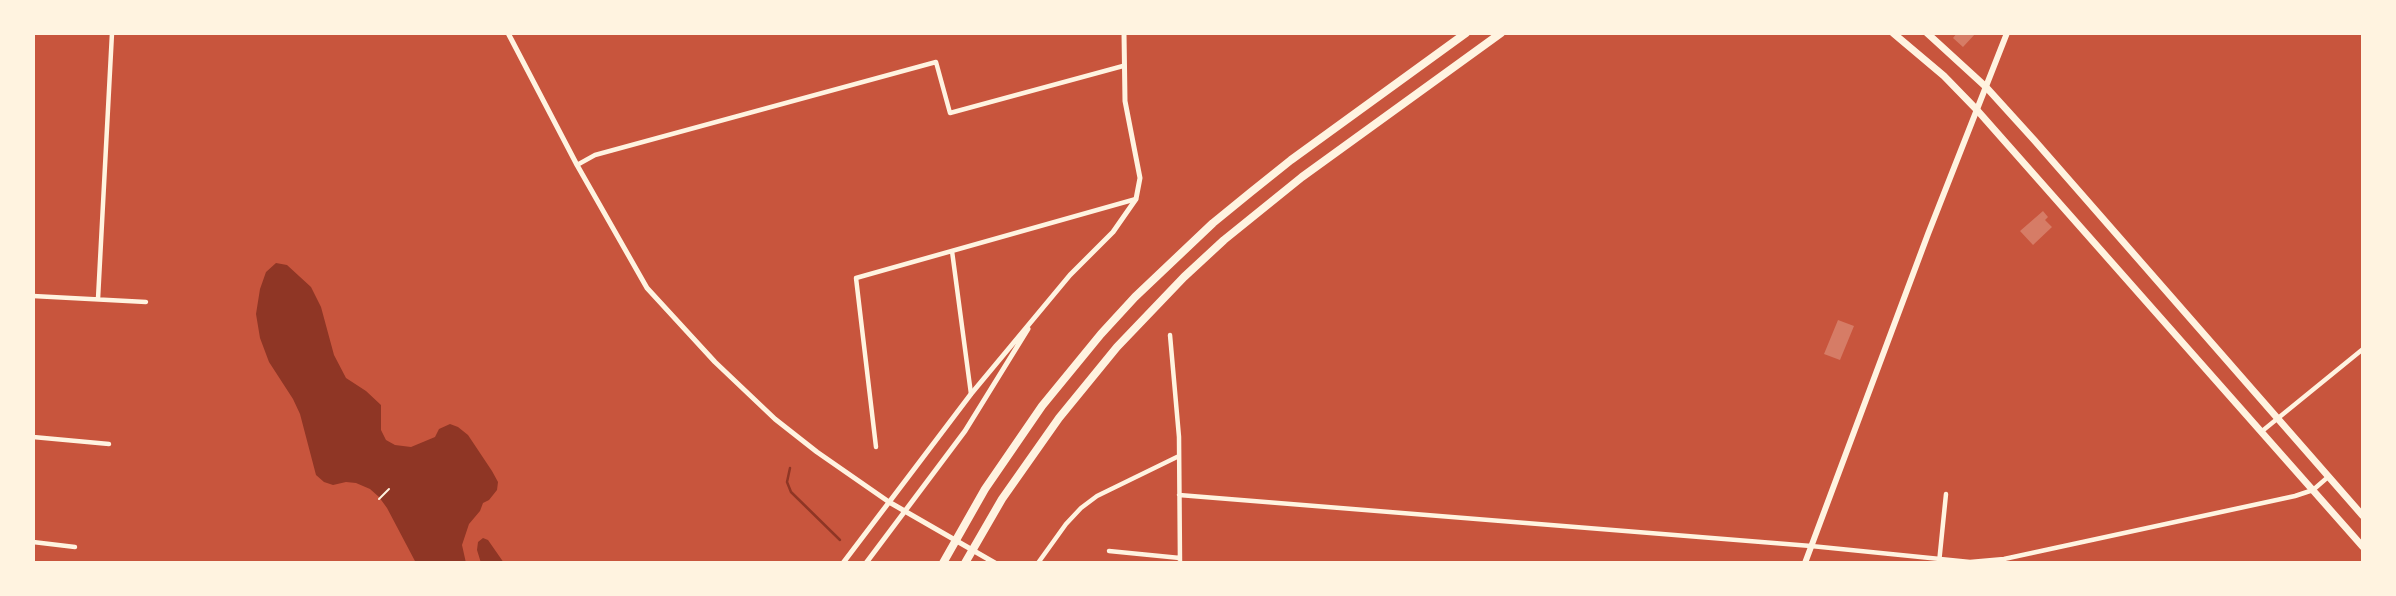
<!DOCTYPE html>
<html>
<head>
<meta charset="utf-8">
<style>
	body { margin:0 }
	#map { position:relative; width:2396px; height:596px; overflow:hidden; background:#c8553d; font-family:Overpass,sans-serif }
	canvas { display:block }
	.frame { position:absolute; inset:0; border:35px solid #fff3e0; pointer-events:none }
</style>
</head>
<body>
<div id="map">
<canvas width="2396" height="596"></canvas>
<div class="frame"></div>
</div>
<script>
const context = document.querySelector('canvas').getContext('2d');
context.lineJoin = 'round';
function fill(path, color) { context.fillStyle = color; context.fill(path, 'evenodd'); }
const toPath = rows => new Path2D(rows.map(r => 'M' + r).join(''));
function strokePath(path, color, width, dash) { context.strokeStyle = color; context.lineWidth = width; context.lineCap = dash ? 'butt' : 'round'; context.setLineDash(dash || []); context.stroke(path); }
const water = toPath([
	[276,263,287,265,311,287,321,307,334,355,346,378,366,391,381,405,381,430,386,440,395,445,411,447,435,437,439,429,450,424,458,427,468,435,492,471,498,482,497,490,489,500,483,503,480,511,469,524,462,545,466,563,416,563,387,508,379,497,370,489,356,483,346,482,333,485,324,482,316,475,300,414,293,399,269,362,260,338,256,314,260,289,266,272],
	[483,538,488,540,504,563,481,563,477,550,478,542]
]);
const stream = toPath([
	[790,468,787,482,791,492,840,540]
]);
const building = toPath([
	[1957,33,1976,33,1963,47,1953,38],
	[2043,211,2048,217,2045,220,2052,227,2033,245,2020,231],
	[1838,320,1854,326,1840,360,1824,354]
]);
const path = toPath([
	[379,499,389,489]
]);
const minor = toPath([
	[577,165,595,155,936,62,950,113,1123,66],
	[952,251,971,394],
	[33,296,146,302],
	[98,299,112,33],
	[1170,335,1179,437,1180,563],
	[2261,432,2363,349],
	[33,437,109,444],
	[876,447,856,278,1136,199],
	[1179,495,1811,546,1970,562,2004,559,2295,496,2313,490,2328,477],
	[33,542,75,547],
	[1109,551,1180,558],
	[1038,563,1066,524,1081,508,1097,496,1179,456],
	[1939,563,1946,494]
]);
const tertiary = toPath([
	[508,33,577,165,647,288,715,362,775,419,817,452,889,502,995,563],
	[843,563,971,394,1070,275,1113,232,1136,199,1140,178,1125,101,1124,33],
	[866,563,965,431,1028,329]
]);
const secondary = toPath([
	[1805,563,1928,234,2007,33]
]);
const primary = toPath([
	[1893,33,1944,76,1977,110,2363,547],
	[1927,33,1986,87,2035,141,2363,516]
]);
const motorway = toPath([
	[943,563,985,489,1042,406,1101,334,1135,297,1213,223,1251,192,1291,160,1466,33],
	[965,563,1002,499,1059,418,1117,347,1184,277,1224,240,1302,177,1501,33]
]);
fill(water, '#8f3625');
strokePath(stream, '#8f3625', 2.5);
fill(building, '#d67c66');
strokePath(path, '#fff3e0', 2);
strokePath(minor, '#fff3e0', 4.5);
strokePath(tertiary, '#fff3e0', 5);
strokePath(secondary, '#fff3e0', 6);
strokePath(primary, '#fff3e0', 7);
strokePath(motorway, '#fff3e0', 8);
</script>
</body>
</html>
